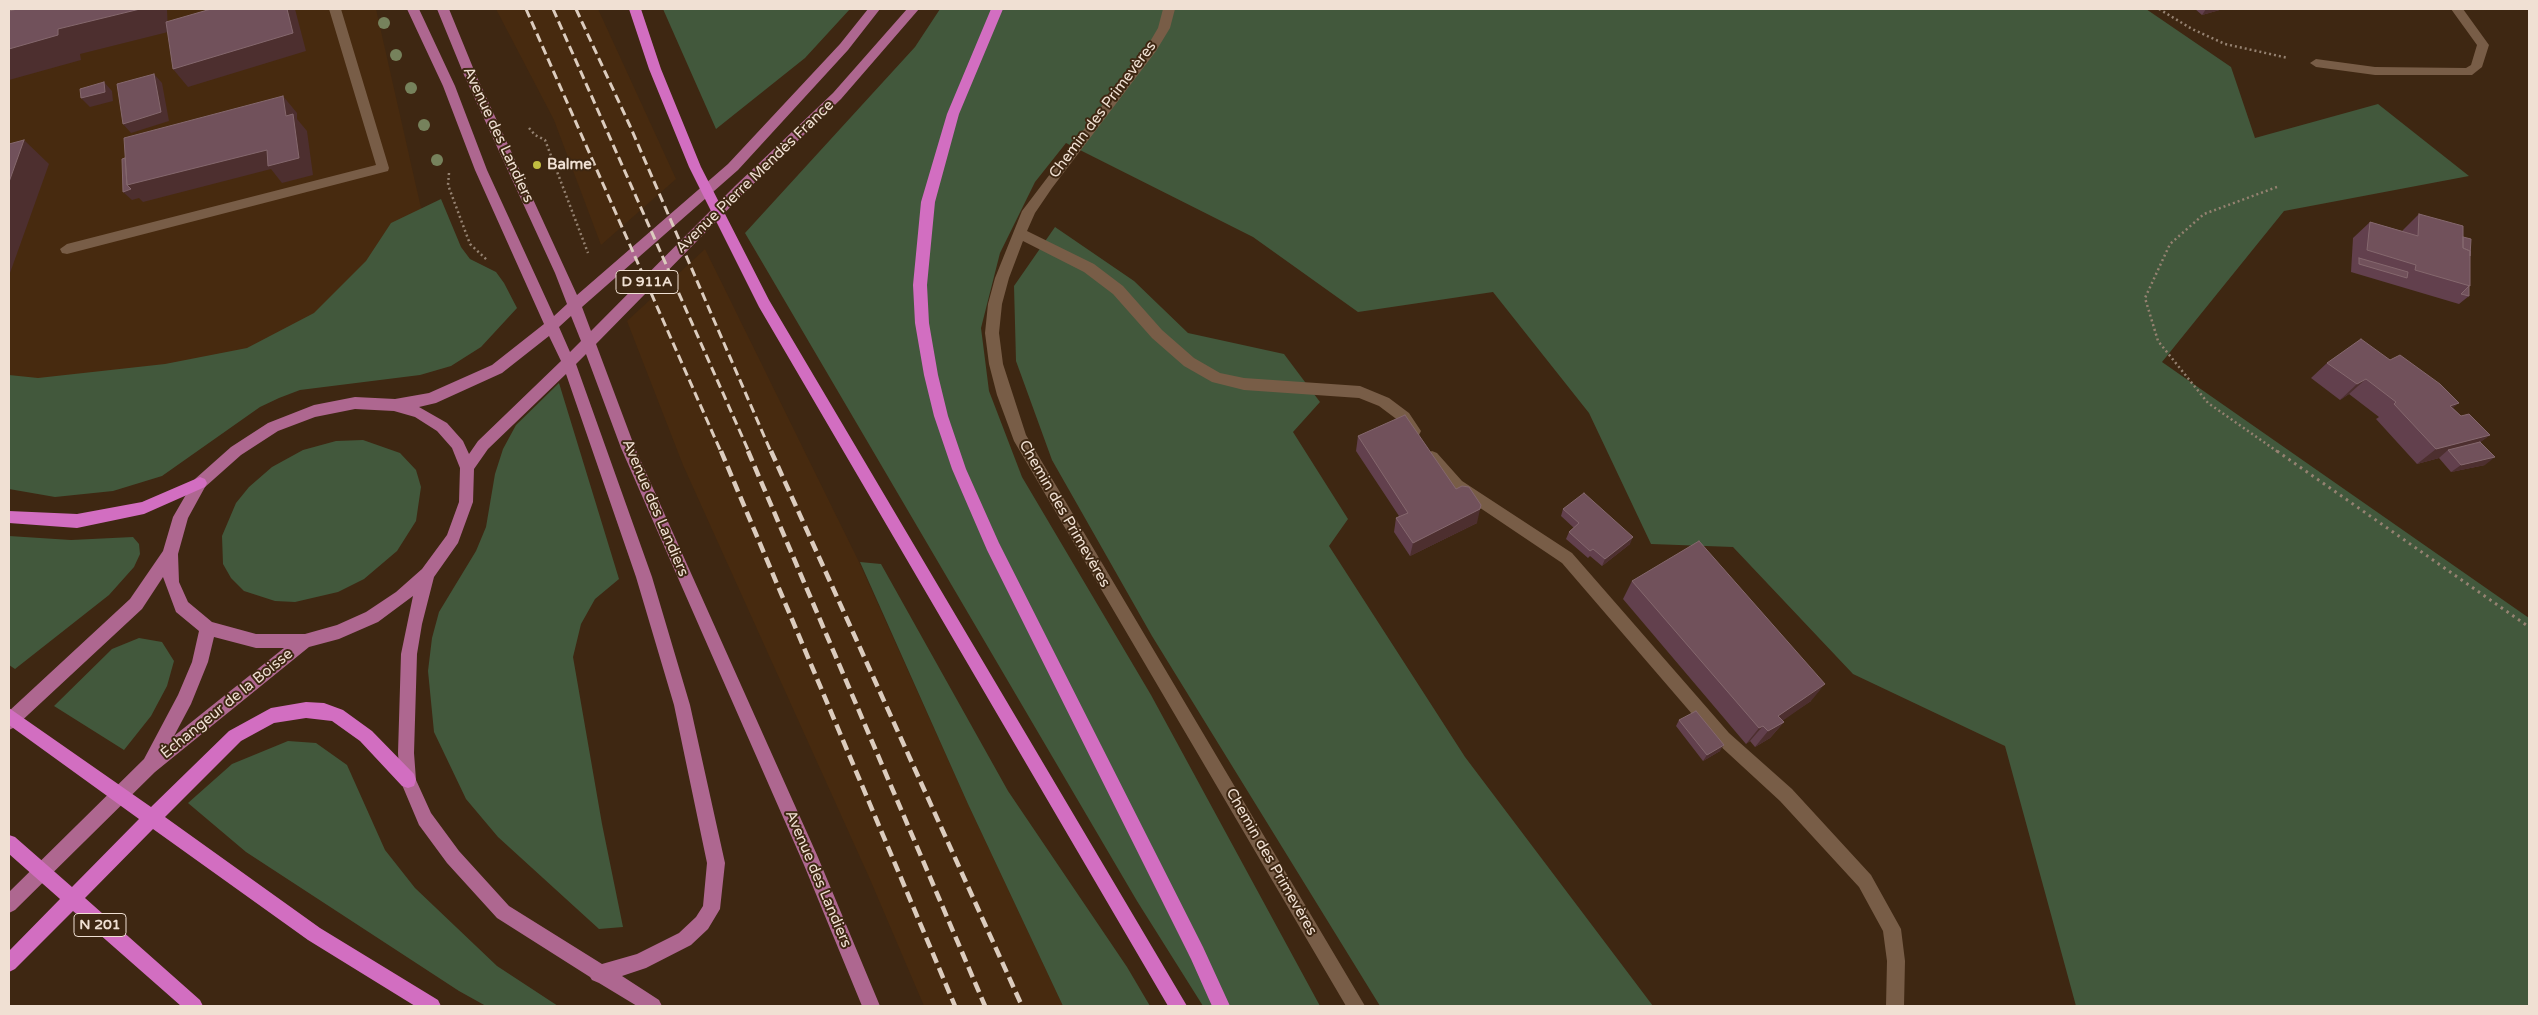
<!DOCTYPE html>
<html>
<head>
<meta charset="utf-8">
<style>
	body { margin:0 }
	#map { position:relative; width:2538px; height:1015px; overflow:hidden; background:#3e2712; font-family:"Varela Round",sans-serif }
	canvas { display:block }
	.frame { position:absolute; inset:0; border:10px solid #f0e0d3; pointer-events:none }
</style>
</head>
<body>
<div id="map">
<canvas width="2538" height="1015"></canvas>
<div class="frame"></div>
</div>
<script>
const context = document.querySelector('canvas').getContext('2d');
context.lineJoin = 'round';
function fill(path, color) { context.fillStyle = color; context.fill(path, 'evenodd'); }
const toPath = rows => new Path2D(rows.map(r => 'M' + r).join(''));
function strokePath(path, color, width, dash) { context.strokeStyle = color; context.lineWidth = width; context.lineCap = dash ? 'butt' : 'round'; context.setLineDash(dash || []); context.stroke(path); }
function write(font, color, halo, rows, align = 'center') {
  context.font = font + ' "Varela Round",sans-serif'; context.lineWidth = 4; context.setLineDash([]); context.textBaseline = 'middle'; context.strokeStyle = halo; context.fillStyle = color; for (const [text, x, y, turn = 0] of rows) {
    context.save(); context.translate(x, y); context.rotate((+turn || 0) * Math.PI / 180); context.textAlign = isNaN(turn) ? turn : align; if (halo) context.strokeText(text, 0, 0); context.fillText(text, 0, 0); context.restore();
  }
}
const built = toPath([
	[9,9,376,9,435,270,243,379,9,406],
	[496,9,598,9,676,179,601,245,554,120],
	[705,249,859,562,968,804,1063,1006,924,1006,869,877,683,465,627,321]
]);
const green = toPath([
	[663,9,850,9,805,58,716,129],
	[940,9,2146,9,2231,67,2255,138,2378,104,2469,176,2284,211,2162,362,2529,618,2529,1006,2076,1006,2005,746,1853,674,1733,547,1651,544,1589,413,1493,292,1358,312,1253,237,1066,143,1035,182,1000,253,981,328,989,391,1022,477,1151,695,1320,1006,1203,1006,1137,901,745,233,915,47],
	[441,199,461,247,470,259,496,272,504,283,517,308,481,347,451,366,420,375,300,390,279,398,260,407,162,476,113,491,55,497,9,489,9,375,38,378,165,364,247,348,314,313,366,261,391,223],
	[1055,227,1134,281,1188,333,1284,354,1320,402,1293,432,1348,519,1329,546,1465,757,1653,1006,1380,1006,1152,636,1052,460,1016,361,1014,286],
	[559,383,619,579,595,599,581,624,573,657,602,824,623,927,599,929,498,837,466,799,434,732,428,671,432,638,439,612,476,551,486,527,495,474,503,449,516,425],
	[363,440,400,453,416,470,421,487,416,521,397,551,364,579,338,592,295,602,275,601,244,591,231,578,223,564,222,536,236,503,249,487,272,467,303,450,336,441],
	[9,536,71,540,133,537,139,544,140,554,134,567,109,595,15,669,9,665],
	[860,562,881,564,1008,791,1127,967,1150,1006,1063,1006,968,804],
	[139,638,162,642,174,661,167,686,151,716,124,750,54,706,112,649],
	[288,741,316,743,347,765,385,850,415,888,497,966,558,1006,486,1006,459,991,246,852,188,803,232,764]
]);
const pathFar1 = toPath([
	[2159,9,2192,29,2225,44,2288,58],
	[529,128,535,135,545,140,588,253],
	[449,173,448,185,470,244,487,260],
	[2277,187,2204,214,2170,244,2145,298,2158,341,2208,403,2278,452]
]);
const path = toPath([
	[2277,451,2529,627]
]);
const minor = toPath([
	[329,9,341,9,389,168,388,171,67,254,62,253,60,249,67,244,376,165,329,9],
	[1163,9,1175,9,1170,28,1156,51,1052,188,1035,213,1027,231,1094,264,1123,286,1162,330,1194,358,1220,373,1244,378,1360,386,1389,398,1409,413,1421,431,1419,435,1414,437,1409,435,1399,421,1379,406,1359,398,1244,390,1212,382,1184,366,1152,338,1113,294,1084,272,1023,241,1009,278,1002,304,999,333,1003,364,1026,435,1365,1006,1346,1006,1014,441,997,395,989,364,985,333,988,304,995,278,1022,211,1148,45,1158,28,1163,9],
	[2451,9,2463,9,2489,45,2482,67,2472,75,2375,75,2316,67,2310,63,2316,59,2375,67,2466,68,2471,65,2477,45,2451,9],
	[1432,451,1437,453,1462,481,1572,553,1729,733,1792,789,1871,875,1901,929,1905,961,1904,1006,1886,1006,1887,961,1883,931,1859,887,1780,801,1717,743,1562,563,1452,489,1427,461,1425,457,1427,453,1432,451]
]);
const major = toPath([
	[407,9,419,9,455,86,487,170,554,316,567,304,555,273,464,75,437,9,449,9,476,75,577,295,728,164,840,44,868,9,880,9,848,50,738,170,582,307,591,331,735,186,833,93,907,9,919,9,841,99,745,192,596,344,635,448,817,855,880,1006,862,1006,804,865,621,448,586,354,576,364,652,577,690,705,725,863,720,909,708,929,691,945,646,968,622,976,659,1000,662,1006,637,1006,599,983,592,980,590,977,497,918,447,863,419,825,400,780,398,753,401,654,413,596,378,622,339,639,309,647,155,772,15,910,9,913,9,892,144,759,178,695,192,662,199,631,176,612,163,577,142,609,15,727,9,730,9,711,130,599,163,551,173,517,195,479,231,447,268,423,314,405,355,397,395,399,429,393,492,365,544,324,475,170,443,86,407,9],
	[571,316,581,341,570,352,559,327,571,316],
	[549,336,561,361,478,441,469,454,463,441,447,423,419,407,436,403,502,373,549,336],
	[566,374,636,577,674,705,707,863,703,906,696,917,679,933,637,954,602,964,509,906,459,851,431,813,416,780,414,753,417,654,422,624,434,577,458,543,473,502,474,469,488,449,566,374],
	[355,409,394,411,415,417,437,431,452,448,460,468,459,502,447,535,422,569,396,592,366,612,337,625,305,634,256,634,212,622,188,602,179,582,178,554,188,518,205,487,241,455,278,431,315,417,355,409],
	[214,637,256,648,284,648,174,736,191,704,208,662,214,637]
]);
const highway = toPath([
	[629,9,641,9,661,69,701,167,769,300,1187,1006,1168,1006,759,307,689,167,649,69,629,9],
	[991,9,1003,9,959,114,935,202,927,285,929,323,938,375,948,416,966,469,999,543,1203,947,1230,1006,1212,1006,1191,959,987,550,952,469,934,416,924,375,915,323,913,285,921,202,947,114,991,9],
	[200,477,205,479,207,483,205,487,144,514,77,528,9,523,9,511,77,514,142,502,200,477],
	[306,702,324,703,343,710,372,731,414,774,416,780,414,786,408,788,402,786,360,741,332,721,306,718,274,723,241,741,165,817,320,928,438,1000,441,1006,415,1006,308,940,153,829,85,898,200,1000,203,1006,181,1006,73,911,15,969,9,972,9,951,60,899,9,854,9,835,15,837,72,887,139,819,9,725,9,708,151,807,229,731,271,708,306,702]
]);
const railFar1 = toPath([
	[526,9,721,452],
	[553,9,749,452],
	[576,9,630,126,771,452]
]);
const rail = toPath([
	[721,451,955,1006],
	[748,451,985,1006],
	[771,451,1022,1006]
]);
const trees = [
	[384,23],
	[396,55],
	[411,88],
	[424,125],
	[437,160]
];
const wall = toPath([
	[2195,9,2223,9,2202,15],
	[2419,214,2463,237,2469,286,2469,296,2459,304,2351,272,2353,238,2370,222,2402,231],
	[2327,363,2453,408,2461,416,2490,435,2480,442,2485,465,2451,472,2439,458,2417,464,2376,419,2379,417,2349,394,2340,400,2311,378],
	[1358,436,1477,523,1410,556,1394,532,1396,518,1399,516,1356,451],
	[1563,509,1630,544,1602,566,1590,556,1588,558,1566,539,1569,532,1574,528,1561,516],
	[1632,581,1811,701,1782,720,1784,722,1770,738,1755,747,1750,741,1746,744,1623,599],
	[1679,720,1720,751,1703,761,1676,726]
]);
const shadedWall = toPath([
	[140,9,167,9,168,32,80,54,81,60,9,80,9,49,58,29],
	[287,9,295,9,306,51,188,87,173,69],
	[2206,9,2223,9,2202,15],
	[154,74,162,83,169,121,131,133,123,124],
	[104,82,112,91,113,101,90,107,81,98],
	[283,96,297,113,297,119,307,131,313,175,282,183,271,169,143,202,139,198,132,200,123,192,127,185,286,116],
	[24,140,49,164,10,273,9,274,9,182],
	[2366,379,2349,394,2340,400,2357,384],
	[2459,403,2443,416,2450,406],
	[2490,435,2470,450,2448,450,2439,458,2417,464,2436,449],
	[2495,457,2485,465,2451,472,2461,465],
	[1481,505,1477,523,1410,556,1413,543],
	[1633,537,1630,544,1602,566,1605,559],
	[1825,684,1811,701,1768,731,1778,716],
	[1784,722,1770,738,1755,747,1768,731],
	[1763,726,1750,741,1746,744,1759,728],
	[1724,745,1720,751,1703,761,1707,755]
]);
const building = toPath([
	[17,9,140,9,58,29,58,35,9,49,9,11,17,9],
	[211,9,287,9,293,33,173,69,166,22,211,9],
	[154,74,161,112,123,124,117,84,154,74],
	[104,82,105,92,81,98,80,89,104,82],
	[283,96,286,116,293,114,299,158,268,166,267,150,127,185,124,138,283,96],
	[24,140,9,182,9,144,24,140],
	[125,158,127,185,131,189,123,192,122,159,125,158],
	[2419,214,2463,226,2463,248,2470,251,2470,286,2415,270,2416,265,2367,250,2370,222,2418,236,2419,214],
	[2463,237,2471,239,2470,256,2470,251,2463,248,2463,237],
	[2359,258,2408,272,2407,278,2359,264,2359,258],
	[2469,286,2469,296,2461,294,2469,286],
	[2361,339,2390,360,2400,355,2440,384,2459,403,2450,406,2461,416,2469,414,2490,435,2436,449,2394,404,2396,402,2366,379,2357,384,2327,363,2361,339],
	[1405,415,1456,489,1462,486,1469,487,1481,505,1480,509,1413,543,1396,518,1408,513,1358,436,1405,415],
	[2480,442,2495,457,2461,465,2448,450,2480,442],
	[1584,493,1633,537,1605,559,1593,549,1590,551,1569,532,1579,523,1563,509,1584,493],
	[1699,541,1825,684,1778,716,1784,722,1768,731,1763,726,1759,728,1632,581,1699,541],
	[1696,711,1724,745,1707,755,1679,720,1696,711]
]);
const markers = [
	[537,165,5,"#c1bd40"]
];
const shields = [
	[647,282,62],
	[100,925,52]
];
const shieldNames = [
	["D 911A",647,282],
	["N 201",100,925]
];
const streetNames = [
	["Chemin des Primevères",1103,110,-53],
	["Avenue des Landiers",498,135,65],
	["Avenue Pierre Mendès France",755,177,-44],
	["Avenue des Landiers",655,508,67],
	["Chemin des Primevères",1064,514,60],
	["Échangeur de la Boisse",227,704,-39],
	["Chemin des Primevères",1271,862,60],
	["Avenue des Landiers",818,879,67]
];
const poiNames = [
	["Balme",547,165]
];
fill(built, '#472a0f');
fill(green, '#42583c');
strokePath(pathFar1, '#958271', 2.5, [2, 3]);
strokePath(path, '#958271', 3, [2.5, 4.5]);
fill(minor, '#785d47');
fill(major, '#ae6790');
fill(highway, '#d26ec1');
strokePath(railFar1, '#dcccbe', 3, [9, 4.5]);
strokePath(rail, '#dcccbe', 4.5, [11, 5.5]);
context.fillStyle = '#76825c';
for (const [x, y] of trees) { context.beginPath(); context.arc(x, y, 6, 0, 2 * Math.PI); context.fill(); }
fill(wall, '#62404d');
fill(shadedWall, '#4d2f2f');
fill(building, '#71515b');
strokePath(building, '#85686e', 1);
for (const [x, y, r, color] of markers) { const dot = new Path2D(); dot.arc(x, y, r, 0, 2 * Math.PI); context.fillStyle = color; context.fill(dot); strokePath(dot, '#3e2712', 2); }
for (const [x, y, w] of shields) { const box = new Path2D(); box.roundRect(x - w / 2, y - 11.5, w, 23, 4); context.fillStyle = '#3e2712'; context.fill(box); strokePath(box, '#f0e0d3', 1); }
write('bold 14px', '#f0e0d3', null, shieldNames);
write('15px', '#f0e0d3', '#3e2712', streetNames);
write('bold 15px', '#f0e0d3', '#3e2712', poiNames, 'left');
</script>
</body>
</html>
